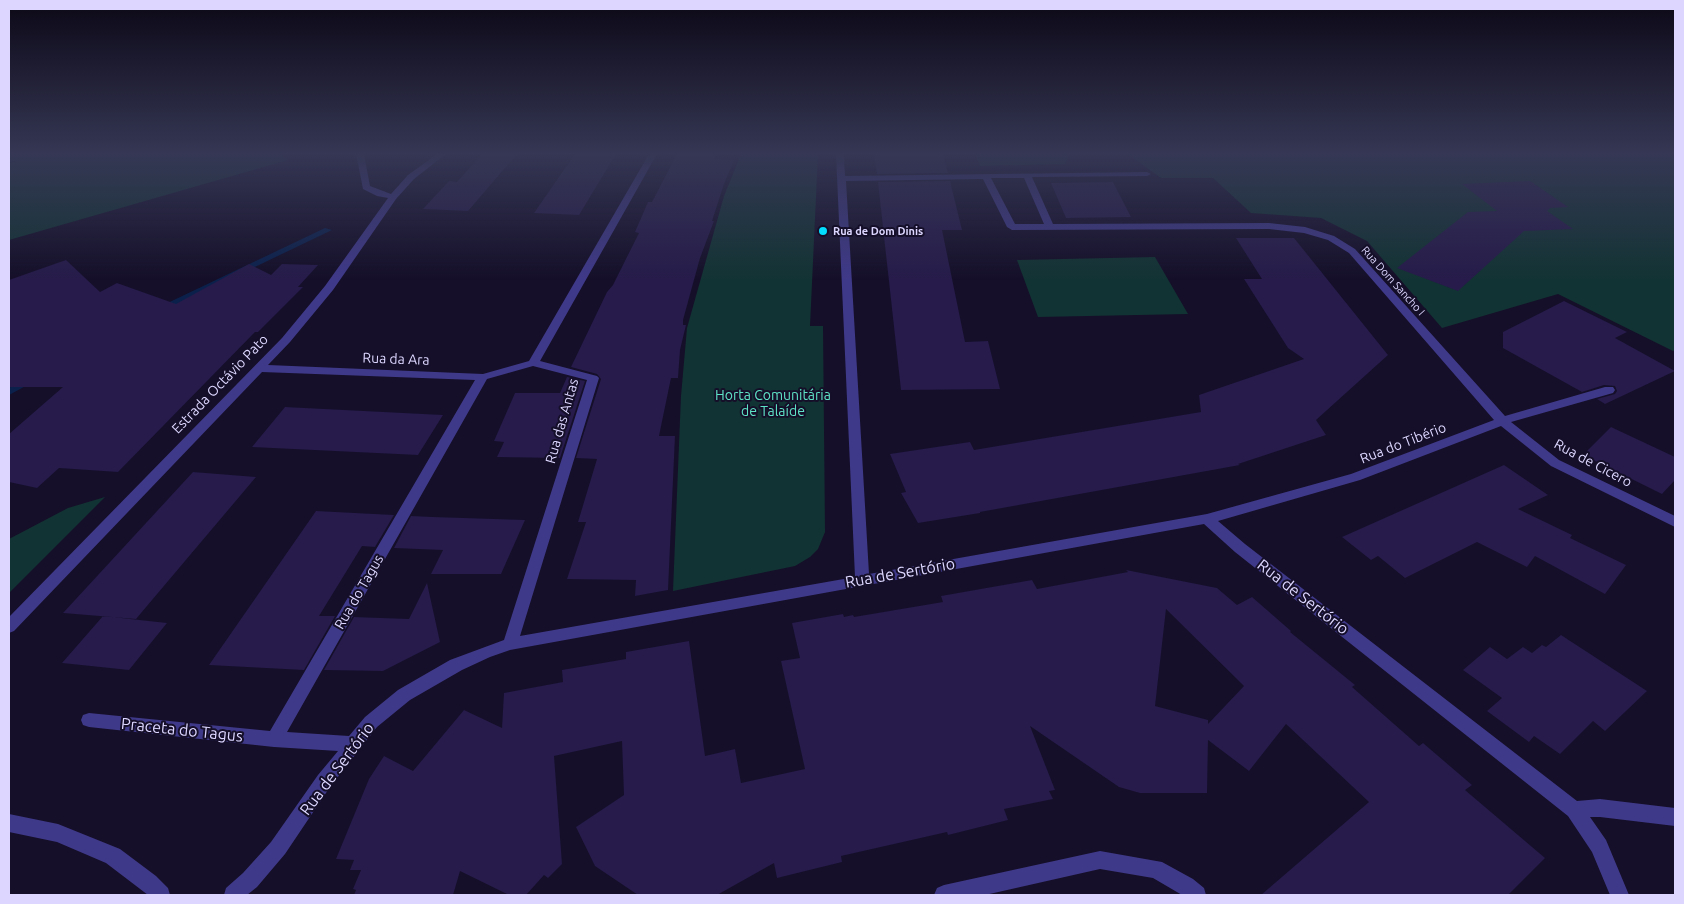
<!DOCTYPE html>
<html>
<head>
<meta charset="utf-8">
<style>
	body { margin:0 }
	#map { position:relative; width:1684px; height:904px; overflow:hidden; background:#150f29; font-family:Ubuntu,sans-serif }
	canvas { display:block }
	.frame { position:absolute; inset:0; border:10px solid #ddd7ff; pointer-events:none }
</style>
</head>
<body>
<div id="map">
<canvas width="1684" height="904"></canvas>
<div class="frame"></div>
</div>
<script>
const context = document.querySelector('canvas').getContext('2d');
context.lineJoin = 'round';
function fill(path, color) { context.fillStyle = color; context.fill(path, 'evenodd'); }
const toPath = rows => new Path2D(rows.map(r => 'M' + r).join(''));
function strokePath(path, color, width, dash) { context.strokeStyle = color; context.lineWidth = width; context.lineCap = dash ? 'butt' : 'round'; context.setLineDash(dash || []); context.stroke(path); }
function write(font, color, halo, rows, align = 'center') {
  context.font = font + ' Ubuntu,sans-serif'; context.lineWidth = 4; context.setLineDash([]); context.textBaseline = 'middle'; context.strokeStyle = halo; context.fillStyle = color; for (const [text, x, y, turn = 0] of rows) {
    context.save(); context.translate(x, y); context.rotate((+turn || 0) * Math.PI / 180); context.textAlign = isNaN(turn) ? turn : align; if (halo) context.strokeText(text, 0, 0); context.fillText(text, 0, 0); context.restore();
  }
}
const green = toPath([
	[9,154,280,154,288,160,9,240,9,163,16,161,9,162],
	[741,154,818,154,810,326,823,326,825,532,818,549,810,557,795,566,673,591,681,396,687,328,724,196],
	[975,154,1675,154,1675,350,1673,351,1558,294,1442,328,1367,241,1321,218,1251,213,1213,178,1161,178,1129,155,1069,155,1065,164,980,166],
	[1155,257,1188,314,1038,317,1017,260],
	[105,497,9,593,9,539,68,508]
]);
const stream = toPath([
	[325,228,332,230,163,311,157,311,155,309,325,228],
	[29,377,33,378,34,380,33,382,9,395,9,388,29,377]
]);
const building = toPath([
	[482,154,517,154,468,211,423,209,449,181,457,182],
	[575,154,616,154,579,215,534,213],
	[677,154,716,154,714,159,734,160,724,184,712,221,714,221,700,258,683,320,683,325,686,325,680,350,678,378,671,378,659,436,675,436,668,590,635,596,636,580,567,579,586,522,578,522,597,459,576,458,601,379,597,374,571,367,607,292,613,285,639,233,635,232,648,202,652,202],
	[874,154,943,154,948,173,877,174],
	[950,181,962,230,942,230,965,342,988,341,1000,389,901,390,878,182],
	[1530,181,1568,207,1550,208,1547,211,1573,229,1524,231,1458,291,1397,268,1468,212,1497,211,1462,184],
	[1113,182,1131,217,1066,218,1051,183],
	[1236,238,1294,238,1388,355,1316,420,1326,435,1238,464,1240,465,980,512,980,513,918,523,901,493,906,492,890,454,970,442,974,450,1201,412,1199,395,1304,359,1288,348,1244,279,1262,279],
	[66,260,100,292,117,283,176,304,249,264,271,275,282,264,318,265,298,287,303,287,258,332,255,332,118,472,59,468,37,488,9,482,9,434,63,387,9,387,9,280],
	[1564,301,1627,332,1615,338,1675,371,1605,404,1597,399,1615,394,1617,391,1615,386,1604,385,1582,392,1503,348,1503,332],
	[567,377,585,381,560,458,497,457,504,442,494,441,515,393,560,393],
	[285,407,443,415,418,455,252,447],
	[1611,427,1675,457,1675,480,1662,494,1583,455],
	[1504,465,1548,495,1518,509,1572,535,1570,538,1626,565,1605,594,1535,556,1527,567,1477,542,1405,578,1378,556,1371,560,1342,537],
	[193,472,256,477,136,619,63,613],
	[316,511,394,515,375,547,362,546,319,616,335,616,304,670,209,665],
	[411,516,433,517,525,520,501,574,431,574,443,550,394,548],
	[1126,570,1217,588,1237,605,1252,597,1291,631,1290,632,1355,685,1352,687,1419,746,1423,743,1472,785,1465,790,1545,858,1508,895,1261,895,1369,802,1286,724,1249,771,1208,740,1207,793,1140,793,1119,787,1030,726,1055,790,1049,791,1053,799,1004,809,1008,820,948,835,947,832,841,856,842,862,777,878,774,863,717,895,638,895,595,866,576,827,624,795,622,741,554,756,562,864,548,878,544,875,526,895,509,895,460,871,453,895,354,895,356,890,353,889,361,870,350,870,354,860,336,859,369,779,384,756,413,771,464,710,502,728,504,693,563,682,562,670,626,659,626,652,689,641,705,756,735,749,741,783,805,769,781,661,800,658,792,623,843,614,844,617,853,615,854,617,943,602,941,596,1032,580,1037,589,1128,572],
	[1166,609,1244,686,1208,724,1208,720,1155,706],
	[427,583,440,642,383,671,324,670,354,617,409,619],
	[103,616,167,623,129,670,62,663],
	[1561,635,1647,691,1605,731,1593,721,1560,754,1534,736,1529,742,1487,711,1502,698,1463,670,1490,647,1507,659,1523,647,1532,653,1542,645,1546,647]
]);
const minor = toPath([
	[356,154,364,154,370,186,391,194,408,175,437,154,446,154,414,179,396,199,333,290,290,342,268,365,483,374,529,361,649,154,657,154,540,361,597,376,599,378,520,636,855,577,836,154,844,154,845,176,1147,172,1151,174,1147,176,1032,177,1053,224,1269,223,1305,227,1334,236,1355,249,1505,416,1605,387,1613,387,1615,390,1613,393,1511,422,1559,460,1675,516,1675,527,1551,466,1501,426,1360,480,1218,521,1245,544,1577,801,1600,799,1675,808,1675,826,1600,817,1590,817,1606,840,1629,895,1610,895,1592,852,1568,816,1235,552,1204,524,510,650,490,657,462,670,410,700,377,727,330,787,285,854,257,887,247,895,224,895,226,888,243,873,271,842,318,775,338,751,274,747,89,727,83,725,81,720,83,715,89,713,270,731,475,380,262,372,14,631,9,633,9,617,282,338,325,286,388,198,377,196,363,189,356,154],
	[991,178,1024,178,1044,224,1015,224,991,178],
	[983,179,1007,227,1012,230,1269,229,1304,233,1328,240,1349,253,1494,420,1351,474,1207,514,869,574,846,181,983,179],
	[533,366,587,380,504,640,450,660,398,690,365,717,349,736,287,732,487,379,533,366],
	[9,814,58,824,120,849,156,876,168,888,170,895,148,895,106,863,57,842,9,832,9,814],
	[1100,851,1162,862,1193,879,1204,888,1206,895,1182,895,1153,878,1100,869,985,895,934,895,937,888,944,885,1100,851]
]);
const markers = [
	[823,231,5,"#03deff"]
];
const farPoinames = [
	["Rua de Dom Dinis",833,231]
];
const farStreetnames = [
	["Rua Dom Sancho I",1393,281,48]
];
const streetNames = [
	["Rua da Ara",396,359,2],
	["Estrada Octávio Pato",220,384,-46],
	["Rua das Antas",562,421,-74],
	["Rua do Tibério",1403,443,-21],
	["Rua de Cicero",1593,463,28],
	["Rua do Tagus",359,592,-60]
];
const parkNames = [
	["Horta Comunitária",773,395],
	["de Talaíde",773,411]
];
const nearStreetnames = [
	["Rua de Sertório",900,573,-10],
	["Rua de Sertório",1303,597,38],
	["Praceta do Tagus",182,730,6],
	["Rua de Sertório",337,769,-53]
];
fill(green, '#123333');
fill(stream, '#0b214c');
fill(building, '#261b4a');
fill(minor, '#3f3989');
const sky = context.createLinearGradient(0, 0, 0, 280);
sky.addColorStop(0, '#0c0817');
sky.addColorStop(0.55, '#353754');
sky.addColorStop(1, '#35375400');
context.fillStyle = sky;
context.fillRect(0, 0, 1684, 280);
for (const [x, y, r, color] of markers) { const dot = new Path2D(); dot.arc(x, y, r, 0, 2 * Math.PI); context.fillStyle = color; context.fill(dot); strokePath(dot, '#150f29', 2); }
write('bold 11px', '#ddd7ff', '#150f29', farPoinames, 'left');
write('11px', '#ddd7ff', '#150f29', farStreetnames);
write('14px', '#ddd7ff', '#150f29', streetNames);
write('14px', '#5fe3c6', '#150f29', parkNames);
write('16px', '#ddd7ff', '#150f29', nearStreetnames);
</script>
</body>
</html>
